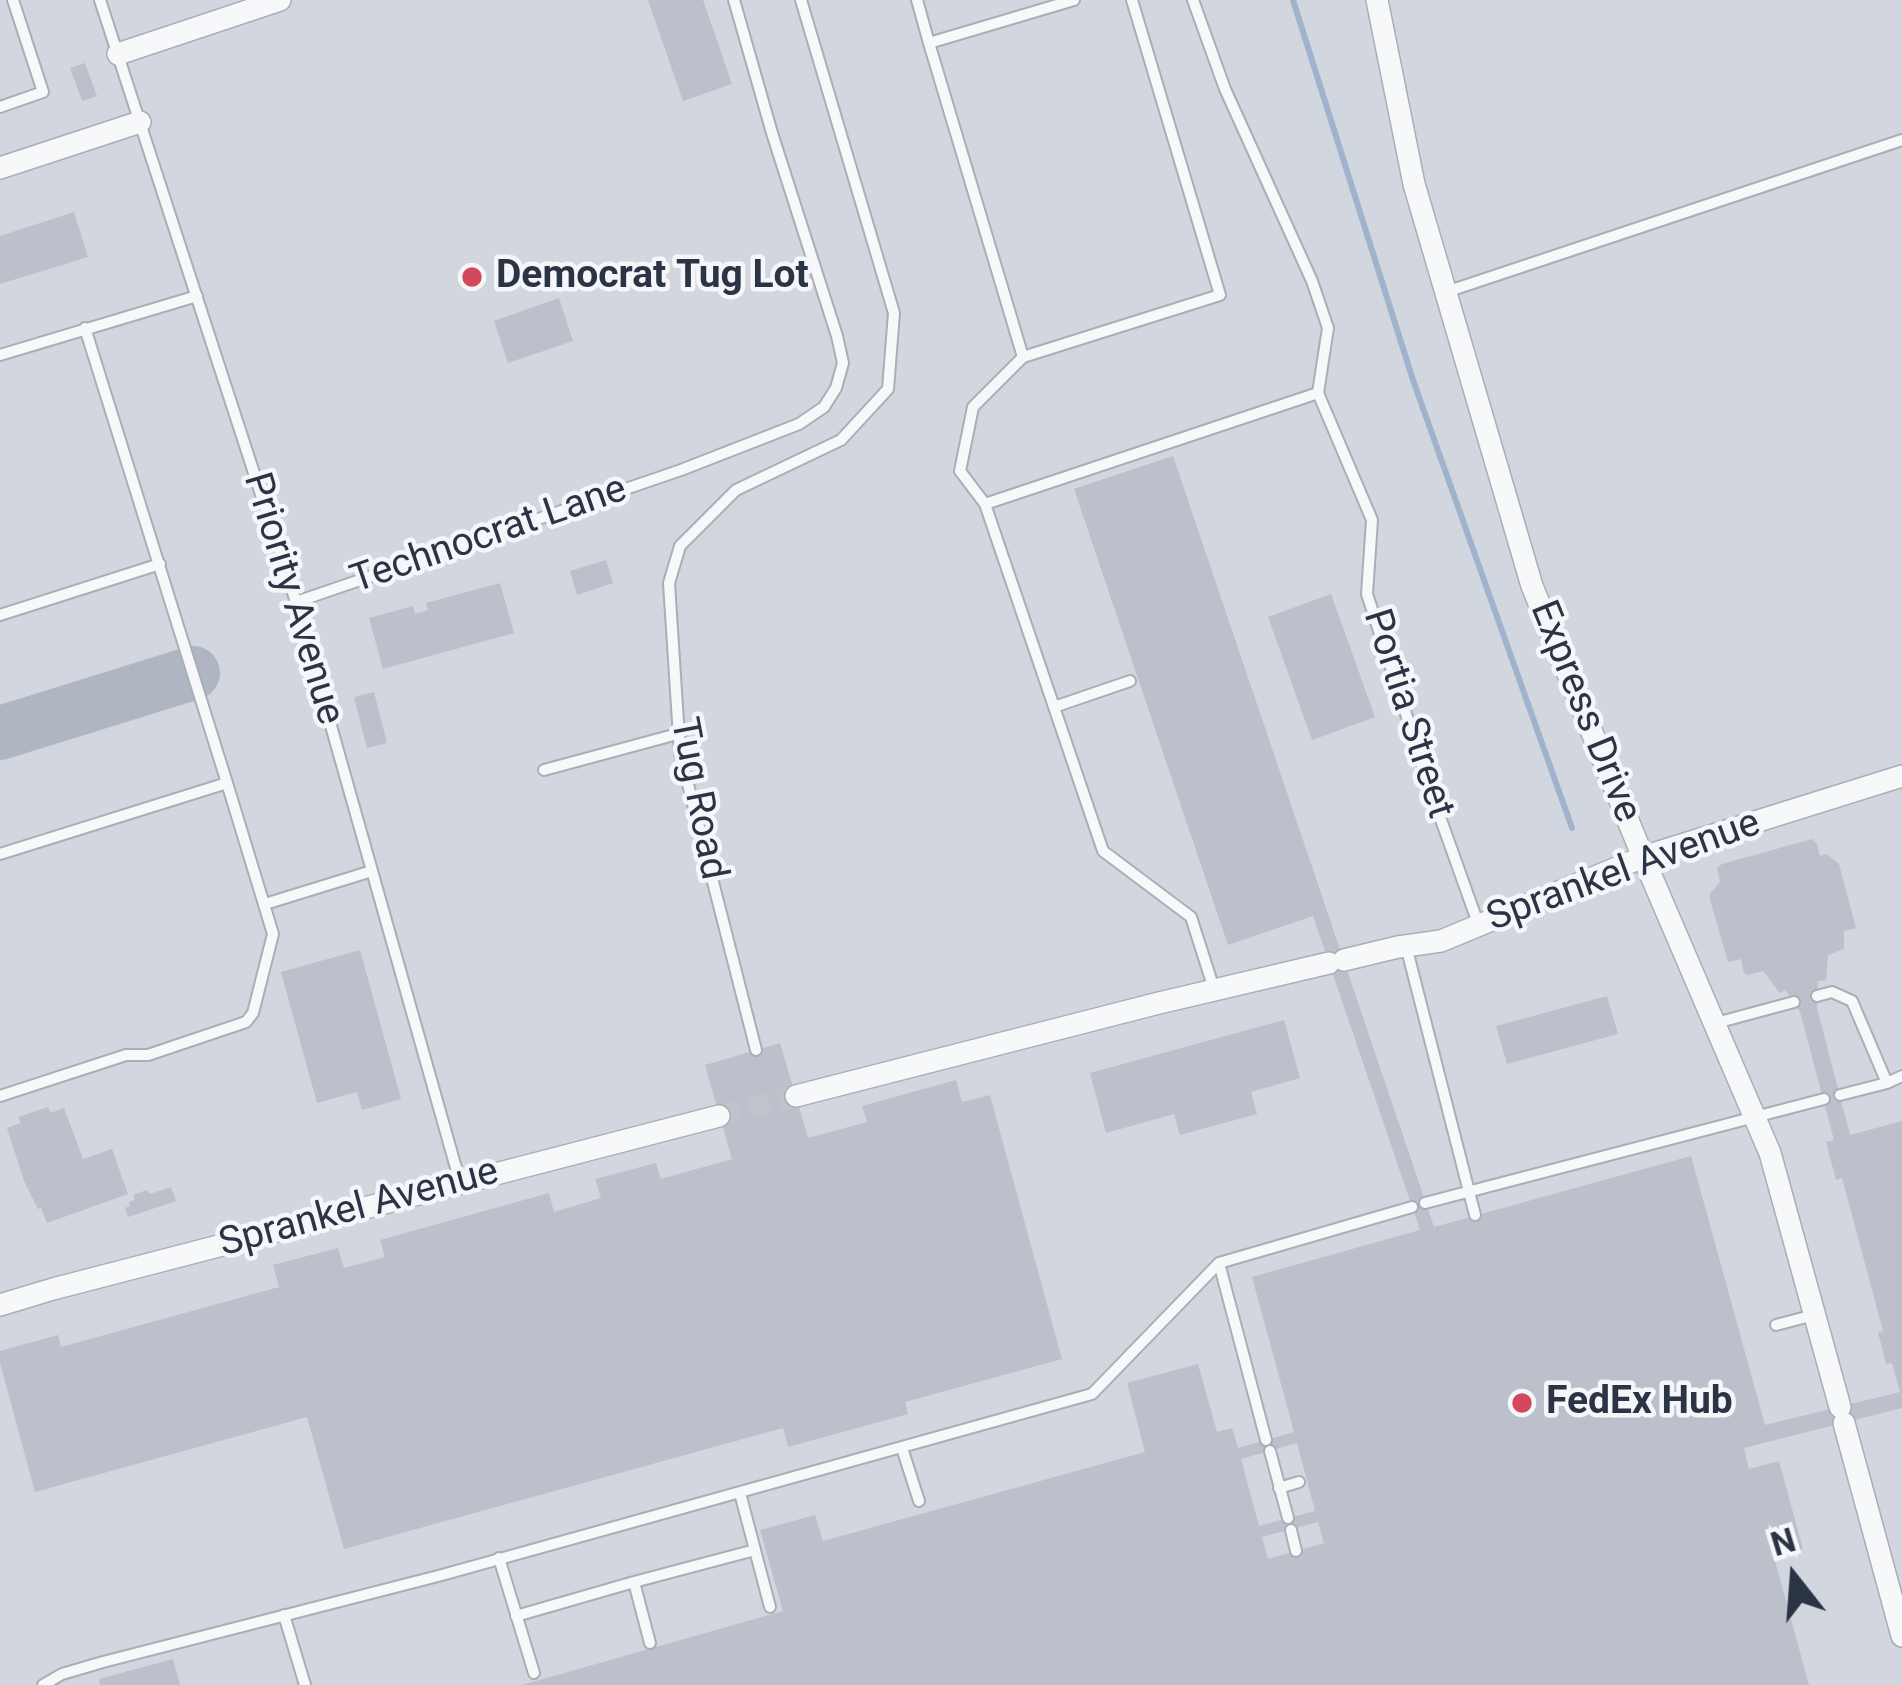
<!DOCTYPE html>
<html>
<head>
<meta charset="utf-8">
<style>
	body { margin:0 }
	#map { position:relative; width:1902px; height:1685px; overflow:hidden; background:#e4e7ec; font-family:Roboto,sans-serif }
	canvas { display:block }
	.north { position:absolute; left:1734px; top:1517px; width:120px; height:120px; -webkit-text-stroke:9px #f4f6f9; paint-order:stroke; rotate:343deg; font-size:33px; font-weight:700; line-height:48px; text-align:center; color:#2b3445 }
	.north::after { content:''; display:block; margin:auto; width:42px; height:54px; background:#2b3445; clip-path:polygon(50% 0,100% 100%,50% 72%,0 100%) }
</style>
</head>
<body>
<div id="map">
<canvas width="1902" height="1685"></canvas>
<div class="north">N</div>
</div>
<script>
const context = document.querySelector('canvas').getContext('2d');
context.lineJoin = 'round';
function fill(path, color) { context.fillStyle = color; context.fill(path, 'evenodd'); }
const toPath = rows => new Path2D(rows.map(r => 'M' + r).join(''));
function strokePath(path, color, width, dash) { context.strokeStyle = color; context.lineWidth = width; context.lineCap = dash ? 'butt' : 'round'; context.setLineDash(dash || []); context.stroke(path); }
function write(font, color, halo, rows, align = 'center') {
  context.font = font + ' Roboto,sans-serif'; context.lineWidth = 9; context.setLineDash([]); context.textBaseline = 'middle'; context.strokeStyle = halo; context.fillStyle = color; for (const [text, x, y, turn = 0] of rows) {
    context.save(); context.translate(x, y); context.rotate((+turn || 0) * Math.PI / 180); context.textAlign = isNaN(turn) ? turn : align; if (halo) context.strokeText(text, 0, 0); context.fillText(text, 0, 0); context.restore();
  }
}
const built = toPath([
	[0,0,1902,0,1902,1685,0,1685]
]);
const stream = toPath([
	[1293,0,1413,380,1572,828]
]);
const taxiway = toPath([
	[0,733,193,673]
]);
const building = toPath([
	[648,0,703,0,732,84,683,101],
	[85,63,97,96,82,101,70,68],
	[74,212,88,257,0,284,0,236],
	[559,298,573,341,508,363,494,321],
	[1173,456,1434,1227,1691,1156,1765,1425,1900,1392,1892,1363,1886,1364,1878,1332,1883,1331,1842,1178,1836,1180,1826,1142,1834,1140,1800,1012,1790,996,1785,990,1780,993,1763,971,1748,975,1744,973,1741,959,1728,962,1710,900,1710,894,1720,882,1717,868,1722,864,1812,839,1817,844,1820,856,1827,854,1839,864,1856,928,1844,931,1844,949,1828,955,1826,980,1818,981,1817,1008,1850,1135,1902,1121,1902,1408,1744,1448,1749,1469,1779,1461,1803,1549,1774,1557,1809,1685,522,1685,783,1611,760,1530,815,1515,823,1541,1145,1452,1127,1383,1198,1364,1217,1432,1232,1428,1238,1448,1294,1432,1252,1277,1420,1230,1313,916,1228,945,1074,489],
	[1297,1443,1315,1511,1259,1526,1241,1459],
	[1318,1522,1324,1543,1268,1559,1262,1537],
	[606,560,613,583,577,595,570,571],
	[500,583,514,633,383,669,369,618,413,606,415,614,428,610,426,603],
	[1331,594,1375,717,1312,740,1268,617],
	[374,692,387,743,367,748,354,697],
	[360,950,401,1099,362,1110,357,1092,317,1103,281,972],
	[1607,996,1618,1034,1507,1064,1496,1026],
	[1284,1020,1300,1078,1251,1092,1257,1114,1180,1135,1174,1114,1106,1133,1090,1073],
	[780,1043,808,1138,867,1122,862,1106,956,1080,962,1102,990,1095,1062,1359,905,1402,908,1414,788,1447,783,1428,344,1549,307,1417,35,1492,0,1363,0,1351,58,1335,61,1347,279,1287,273,1265,338,1248,344,1268,385,1257,380,1240,549,1193,554,1212,601,1198,595,1179,656,1163,661,1179,732,1159,705,1065],
	[48,1107,50,1113,64,1108,83,1159,112,1149,128,1194,47,1223,41,1208,38,1209,24,1181,7,1128,21,1123,18,1117],
	[171,1187,176,1201,128,1217,125,1208,130,1206,129,1202,135,1200,133,1195,147,1190,150,1194],
	[173,1659,180,1685,100,1685,99,1679]
]);
const minorTunnel = toPath([
	[719,1116,796,1096]
]);
const service = toPath([
	[100,0,296,602,460,1182],
	[917,0,929,43,1074,0],
	[1193,0,1225,89,1312,281,1328,328,1318,393],
	[929,43,1023,357],
	[0,107,43,92,13,0],
	[1446,292,1902,140],
	[85,328,227,783],
	[0,355,197,296],
	[985,504,960,471,973,407,1023,357,1220,295,1132,0],
	[296,602,681,470,799,424,824,407,836,388,843,363,837,336,772,133,734,0],
	[0,615,160,564],
	[1054,707,1130,681],
	[544,770,681,733],
	[0,854,227,783,273,934,253,1013,246,1022,148,1055,126,1055,0,1096],
	[265,904,372,871],
	[1406,946,1475,1215],
	[1214,989,1191,917,1103,851,985,504,1318,393,1372,520,1367,594,1435,803,1479,926],
	[1817,996,1832,992,1852,1001,1887,1083],
	[1716,1023,1794,1002],
	[756,1050,680,753,669,583,680,546,736,490,841,440,888,389,894,313,801,0],
	[1840,1095,1887,1083,1902,1076],
	[1425,1203,1824,1099],
	[1219,1263,1266,1440],
	[1776,1325,1814,1315],
	[902,1448,919,1501],
	[1270,1451,1288,1518],
	[1279,1488,1299,1482],
	[740,1493,770,1607],
	[1291,1530,1296,1551],
	[499,1558,534,1673],
	[284,1615,305,1685],
	[516,1616,634,1582],
	[650,1643,634,1582,755,1550],
	[43,1685,62,1674,103,1662,442,1575,1092,1394,1219,1263,1412,1207]
]);
const minor = toPath([
	[1377,0,1414,184,1532,586,1643,857,1770,1153,1840,1407],
	[118,54,280,0],
	[0,168,140,122],
	[1344,960,1398,947,1441,941,1643,857,1902,776],
	[796,1096,1159,1003,1329,963],
	[0,1305,53,1289,719,1116],
	[1844,1423,1902,1636]
]);
const markers = [
	[472,277,12,"#d1495b"],
	[1522,1403,12,"#d1495b"]
];
const poiNames = [
	["Democrat Tug Lot",496,277],
	["FedEx Hub",1546,1403]
];
const streetNames = [
	["Technocrat Lane",489,536,-19],
	["Priority Avenue",292,599,73],
	["Express Drive",1584,712,68],
	["Portia Street",1407,714,72],
	["Tug Road",697,799,79],
	["Sprankel Avenue",1624,872,-20],
	["Sprankel Avenue",359,1209,-15]
];
fill(built, '#d2d6de');
strokePath(stream, '#9fb4cc', 6);
strokePath(taxiway, '#b0b6c1', 54);
fill(building, '#bbc0ca');
strokePath(minorTunnel, '#bfc3cb', 21, [21, 10]);
strokePath(service, '#a9aeb7', 14);
strokePath(minor, '#a9aeb7', 24);
strokePath(service, '#f7f8fa', 10);
strokePath(minor, '#f7f8fa', 21);
for (const [x, y, r, color] of markers) { const dot = new Path2D(); dot.arc(x, y, r, 0, 2 * Math.PI); context.fillStyle = color; context.fill(dot); strokePath(dot, '#f4f6f9', 4.5); }
write('bold 39px', '#2b3445', '#f4f6f9', poiNames, 'left');
write('39px', '#2b3445', '#f4f6f9', streetNames);
</script>
</body>
</html>
